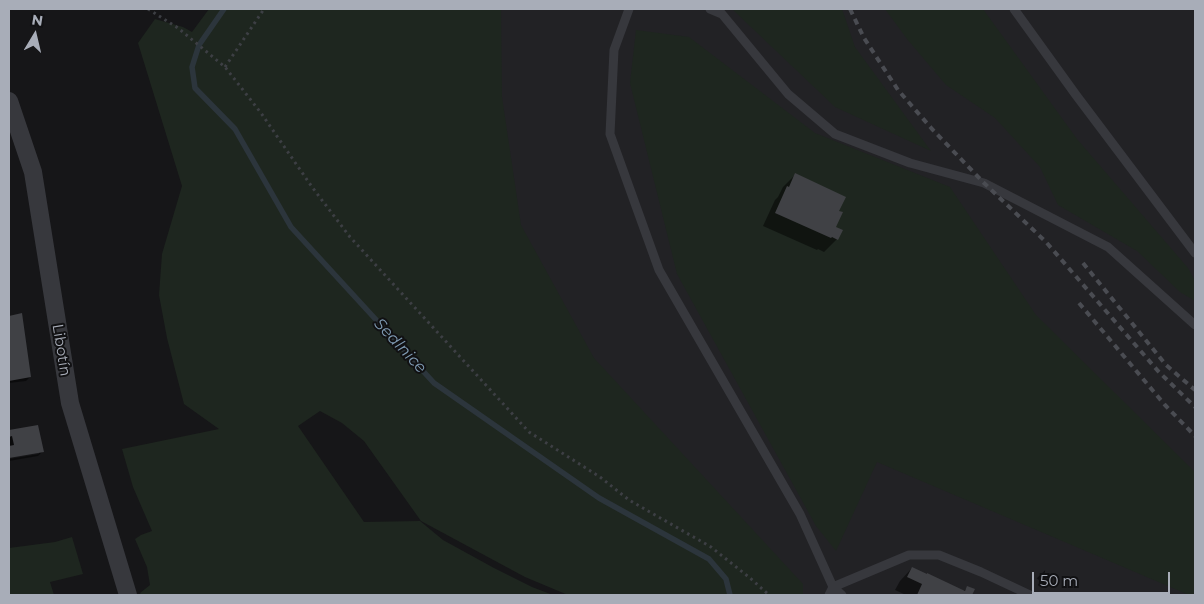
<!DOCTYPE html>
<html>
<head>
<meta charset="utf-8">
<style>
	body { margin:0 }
	#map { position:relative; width:1204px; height:604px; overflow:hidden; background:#161618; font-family:Montserrat,sans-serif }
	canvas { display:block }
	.frame { position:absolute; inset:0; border:10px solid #a8adb8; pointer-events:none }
	.north { position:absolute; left:10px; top:10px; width:50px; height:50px; -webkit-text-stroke:4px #111113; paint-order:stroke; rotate:9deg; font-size:14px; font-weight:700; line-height:20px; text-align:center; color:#a8adb8 }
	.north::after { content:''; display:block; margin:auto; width:18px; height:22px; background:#a8adb8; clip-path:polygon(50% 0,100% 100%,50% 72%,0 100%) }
	.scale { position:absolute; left:1032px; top:572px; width:138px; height:22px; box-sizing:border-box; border:2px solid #a8adb8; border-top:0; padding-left:6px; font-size:15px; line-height:18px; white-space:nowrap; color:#a8adb8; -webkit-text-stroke:4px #111113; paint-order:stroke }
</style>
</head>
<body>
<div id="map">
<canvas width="1204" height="604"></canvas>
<div class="frame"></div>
<div class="north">N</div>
<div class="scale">50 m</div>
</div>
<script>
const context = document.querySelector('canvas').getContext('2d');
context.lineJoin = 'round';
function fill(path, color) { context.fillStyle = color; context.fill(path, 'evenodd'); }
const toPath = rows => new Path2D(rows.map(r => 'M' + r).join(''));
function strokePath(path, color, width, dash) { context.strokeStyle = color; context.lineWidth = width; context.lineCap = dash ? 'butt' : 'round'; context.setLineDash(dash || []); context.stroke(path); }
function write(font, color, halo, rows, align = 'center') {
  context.font = font + ' Montserrat,sans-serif'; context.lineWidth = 4; context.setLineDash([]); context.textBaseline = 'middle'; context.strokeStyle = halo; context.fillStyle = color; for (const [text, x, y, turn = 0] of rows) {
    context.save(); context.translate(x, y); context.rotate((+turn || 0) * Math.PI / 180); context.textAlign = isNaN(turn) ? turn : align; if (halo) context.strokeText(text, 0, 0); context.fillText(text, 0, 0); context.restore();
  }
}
const built = toPath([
	[398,9,1195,9,1195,595,778,595,478,345]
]);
const green = toPath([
	[209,9,501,9,502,97,521,225,594,358,803,584,803,595,568,595,525,577,421,521,364,441,342,423,320,411,298,426,364,522,420,521,443,540,494,568,532,587,553,595,141,595,140,593,150,585,147,567,135,539,141,535,152,531,133,487,122,449,219,429,184,404,167,338,159,295,162,254,182,186,138,43,155,19,183,27,192,32],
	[732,9,842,9,855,47,931,151,835,107],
	[885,9,983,9,1077,139,1188,268,1195,281,1195,301,1180,292,1137,251,1058,205,1040,167,995,118,946,85,907,39],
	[636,30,689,37,815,133,950,187,1036,315,1195,472,1195,595,1189,595,877,462,836,551,816,526,677,274,630,83],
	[72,537,83,574,50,582,54,595,9,595,9,548,55,542]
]);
const shadow = toPath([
	[795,175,838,211,834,228,837,239,824,252,818,249,817,250,763,226,775,200,778,197,783,187],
	[21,315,30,377,26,381,9,383,9,317],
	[37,427,42,452,38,456,9,461,9,459,39,454,39,452,9,457,9,447,10,447,9,431],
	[912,568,964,591,968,587,971,595,972,595,906,595,895,590,900,581]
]);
const stream = toPath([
	[224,9,199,45,192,67,195,88,235,129,291,227,434,383,599,498,709,559,726,579,730,595]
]);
const building = toPath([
	[795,173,846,197,839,211,843,212,836,227,843,230,838,240,832,237,831,238,775,213,787,186,789,187],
	[22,313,31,377,9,381,9,316],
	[38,425,44,452,9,458,9,446,14,445,12,436,9,437,9,430],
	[912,567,927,574,927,573,965,591,967,586,975,589,972,595,917,595,922,584,907,577]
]);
const path = toPath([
	[148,9,178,28,225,67,261,113,312,187,350,237,529,432,600,477,629,500,711,547,750,578,769,595],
	[225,67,264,9]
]);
const service = toPath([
	[629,9,614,50,610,134,659,270,800,514,833,587,829,595],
	[710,9,722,14,788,94,835,134,910,163,984,183,1108,247,1195,325],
	[1014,9,1076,95,1195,253],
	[842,595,833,587,909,555,939,555,981,572,1030,595]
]);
const minor = toPath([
	[9,101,33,172,70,403,128,595]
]);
const rail = toPath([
	[850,9,864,38,898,90,932,129,984,183,1046,242,1158,371,1195,407],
	[1083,263,1166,365,1195,390],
	[1079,303,1165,405,1195,436]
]);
const streetNames = [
	["Libotín",61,350,81]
];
const waterNames = [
	["Sedlnice",400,346,47]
];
fill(built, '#222225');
fill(green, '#1e261f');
fill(shadow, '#0007');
strokePath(stream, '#2c353c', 5.5);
fill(building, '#404145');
strokePath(path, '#3d3f44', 3, [2.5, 4]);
strokePath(service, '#37383d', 9);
strokePath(minor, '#37383d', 18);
strokePath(rail, '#4a4c52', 4, [6, 5]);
write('15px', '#a8adb8', '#111113', streetNames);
write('italic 16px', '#7f9bb3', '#111113', waterNames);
</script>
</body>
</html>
